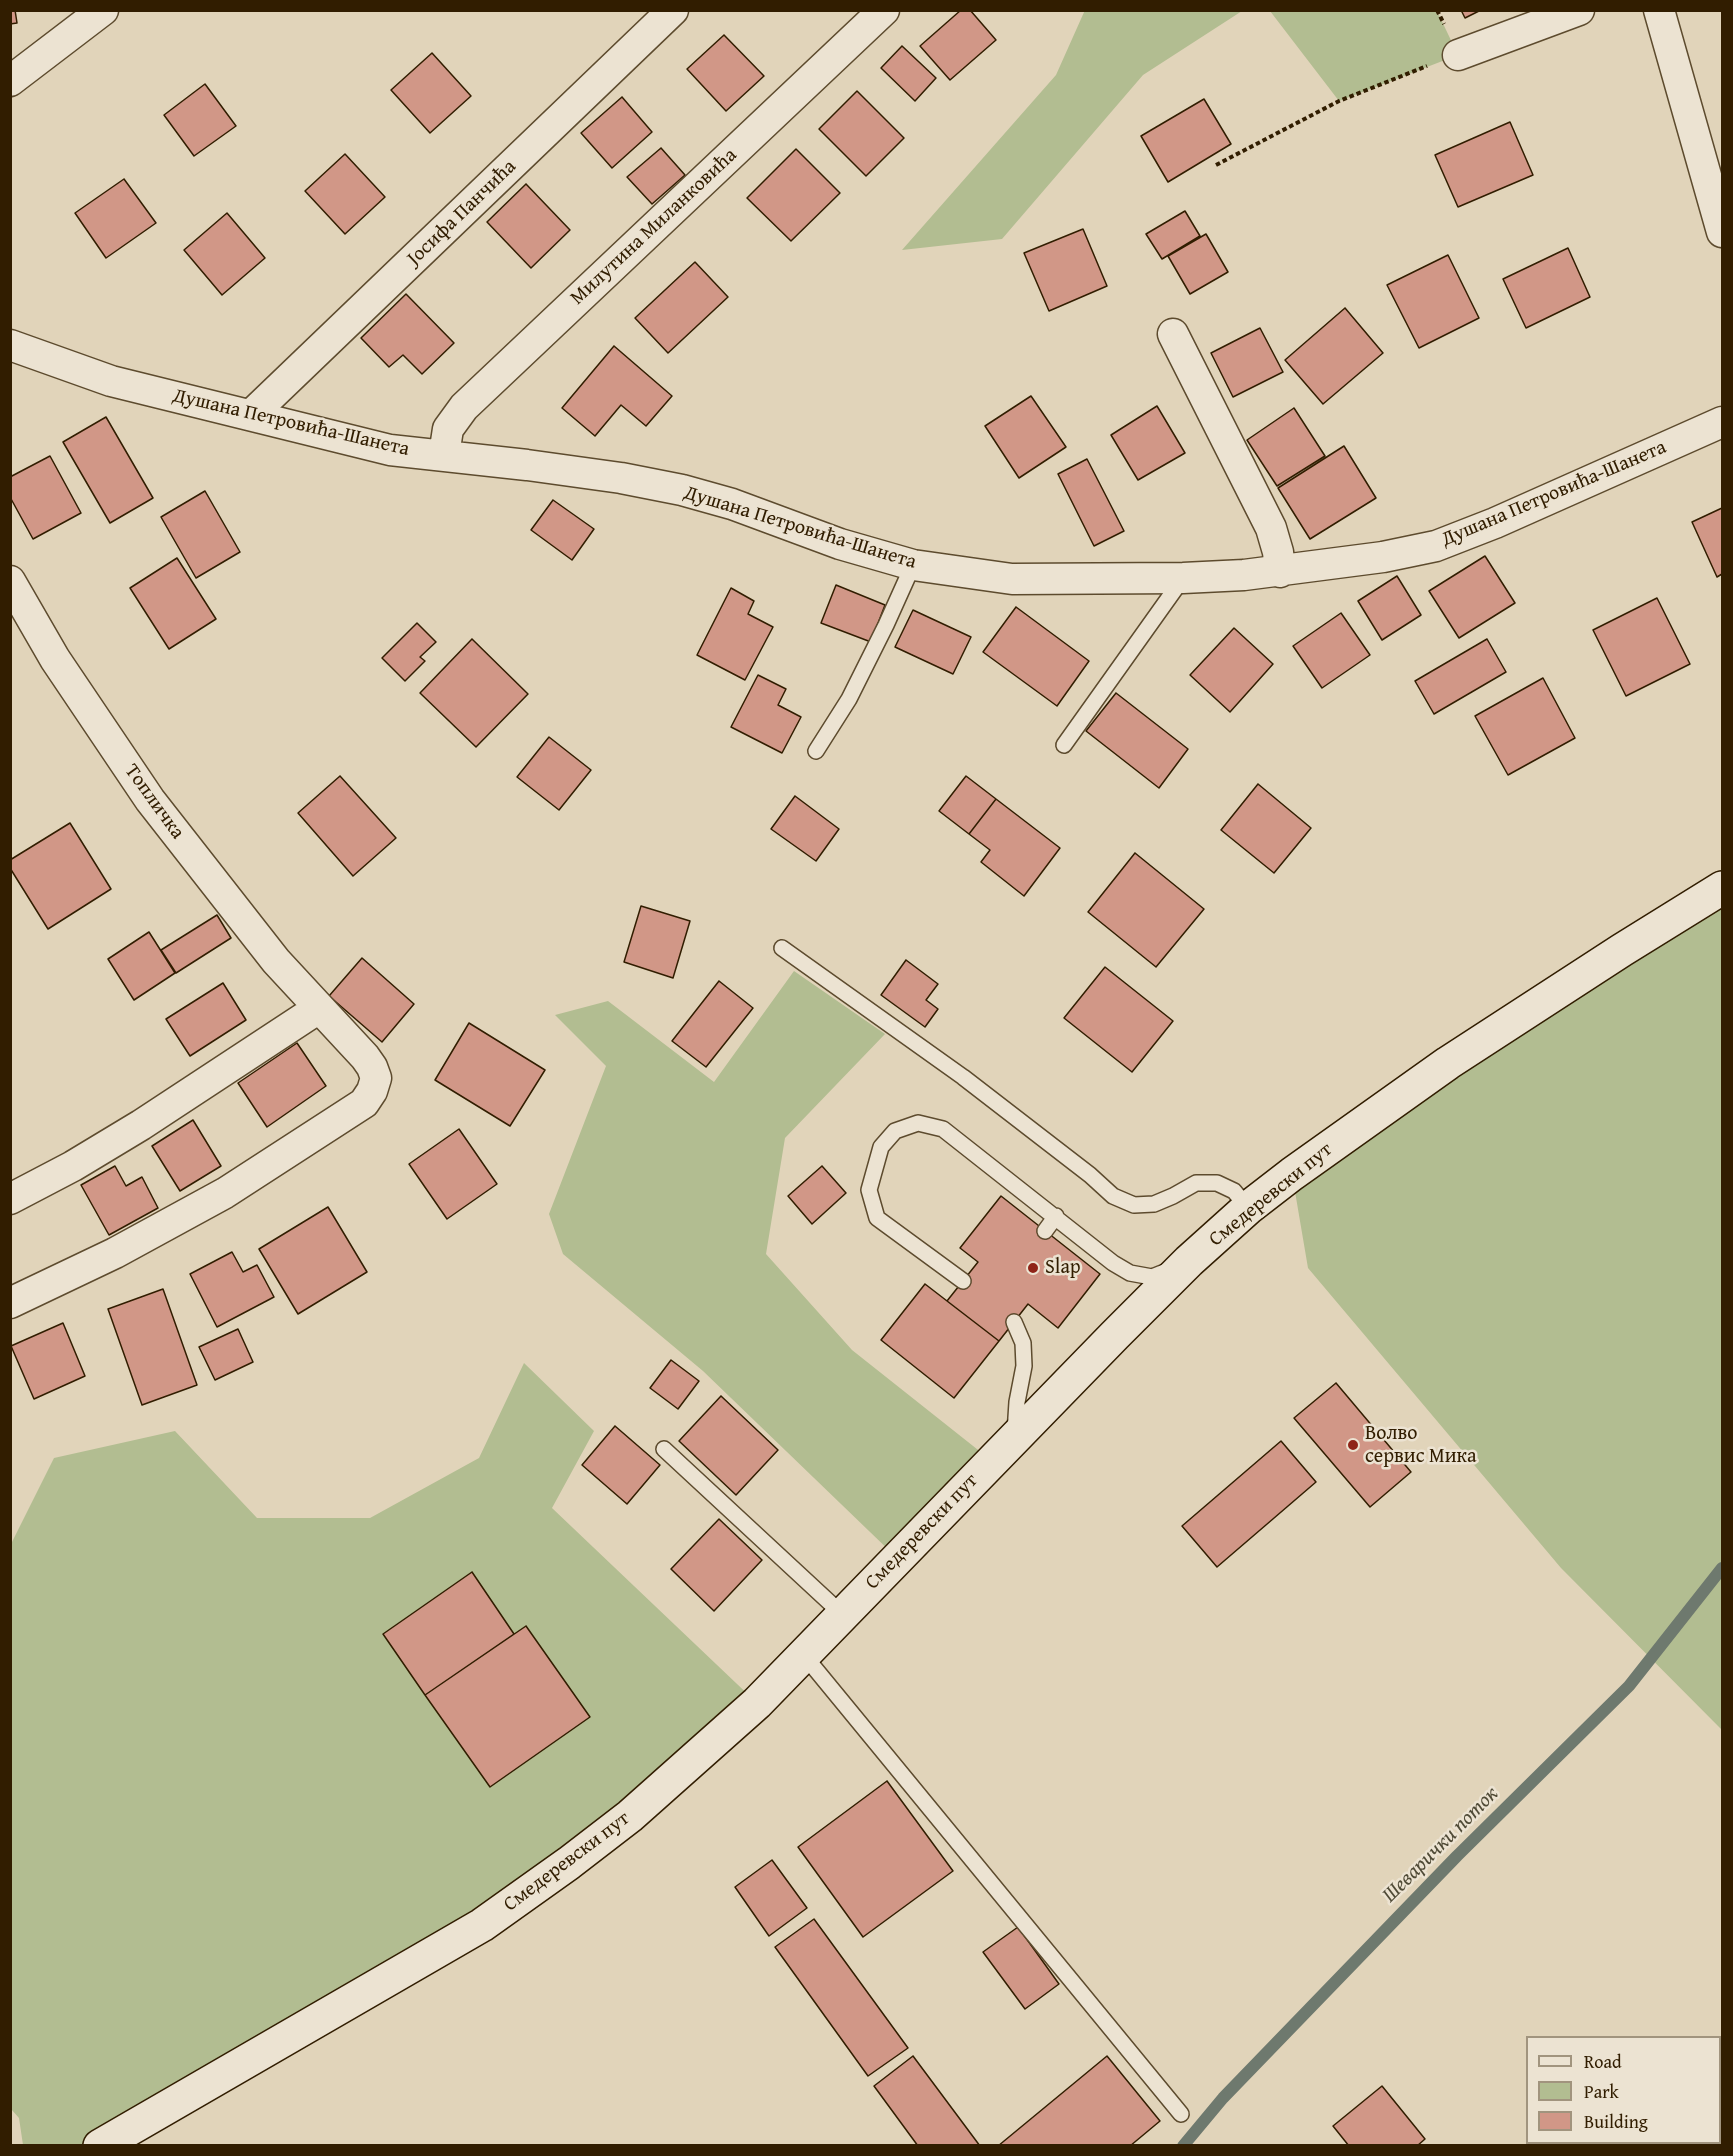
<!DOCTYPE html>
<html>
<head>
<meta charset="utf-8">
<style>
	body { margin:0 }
	#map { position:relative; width:1733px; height:2156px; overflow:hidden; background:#e1d4ba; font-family:"Gentium Book Plus",serif }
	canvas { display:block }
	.frame { position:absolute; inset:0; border:12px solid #311d00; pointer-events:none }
	.legend { position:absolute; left:1526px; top:2036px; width:195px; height:108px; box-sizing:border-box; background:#ece3d2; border:2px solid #a1947e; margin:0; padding:8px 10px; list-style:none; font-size:18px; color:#311d00 }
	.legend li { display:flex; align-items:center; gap:12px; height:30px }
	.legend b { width:30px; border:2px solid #a1947e }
</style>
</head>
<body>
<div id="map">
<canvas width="1733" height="2156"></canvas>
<div class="frame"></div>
<ul class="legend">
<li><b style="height:8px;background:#ece3d2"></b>Road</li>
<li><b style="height:16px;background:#b2bd91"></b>Park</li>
<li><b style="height:16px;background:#d19787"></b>Building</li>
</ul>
</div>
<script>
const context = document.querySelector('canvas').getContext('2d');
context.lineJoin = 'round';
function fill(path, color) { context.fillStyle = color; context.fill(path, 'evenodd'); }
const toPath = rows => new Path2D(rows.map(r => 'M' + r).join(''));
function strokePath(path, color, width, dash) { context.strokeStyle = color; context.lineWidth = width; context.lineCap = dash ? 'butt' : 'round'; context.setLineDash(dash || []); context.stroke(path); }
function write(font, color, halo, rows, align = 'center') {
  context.font = font + ' "Gentium Book Plus",serif'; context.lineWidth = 5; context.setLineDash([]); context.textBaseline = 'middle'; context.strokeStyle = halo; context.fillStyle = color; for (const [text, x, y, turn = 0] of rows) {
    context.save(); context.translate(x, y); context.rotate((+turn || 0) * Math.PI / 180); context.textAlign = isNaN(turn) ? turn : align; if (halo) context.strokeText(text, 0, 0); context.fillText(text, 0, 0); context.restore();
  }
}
const green = toPath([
	[1085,10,1242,11,1143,75,1002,239,902,250,1056,75],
	[1270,11,1437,11,1458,55,1339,101],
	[1722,888,1722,1730,1561,1568,1308,1268,1292,1174],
	[794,971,885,1034,785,1138,766,1254,852,1350,992,1461,897,1558,703,1371,563,1254,549,1214,606,1066,555,1015,608,1001,714,1082],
	[524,1363,594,1431,552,1508,757,1703,630,1816,100,2145,23,2145,19,2118,11,2109,11,1544,54,1458,175,1431,257,1518,370,1518,479,1458]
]);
const stream = toPath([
	[1183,2146,1223,2098,1457,1856,1629,1686,1722,1568]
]);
const building = toPath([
	[10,10,15,10,17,23,10,24,10,10],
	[961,10,970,10,996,40,950,80,920,46,961,10],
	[1461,10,1481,10,1465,18,1461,10],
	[724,35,764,76,726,111,687,69,724,35],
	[902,46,936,78,915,101,881,68,902,46],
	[432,53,471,96,430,133,391,90,432,53],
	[205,84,236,126,194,156,164,115,205,84],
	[857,91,904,138,866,176,819,129,857,91],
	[622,97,652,132,612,168,581,133,622,97],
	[1204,99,1231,144,1168,182,1141,136,1204,99],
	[1510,122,1533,175,1458,207,1435,155,1510,122],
	[661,148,685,175,652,204,627,177,661,148],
	[796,149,840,193,791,241,747,198,796,149],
	[345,154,385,197,345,234,305,191,345,154],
	[124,179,156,223,106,258,75,213,124,179],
	[526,184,570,230,531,268,487,222,526,184],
	[1185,211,1200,236,1162,259,1146,234,1185,211],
	[227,213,265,258,222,295,184,250,227,213],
	[1083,229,1107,286,1049,311,1024,253,1083,229],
	[1206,234,1228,272,1190,294,1168,256,1206,234],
	[1568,248,1590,297,1526,328,1503,279,1568,248],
	[1448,255,1479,318,1419,348,1387,285,1448,255],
	[695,262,728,297,668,353,635,318,695,262],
	[406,294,454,343,422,374,403,355,389,367,361,338,406,294],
	[1345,308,1383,353,1323,404,1285,360,1345,308],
	[1260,328,1283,372,1233,397,1211,353,1260,328],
	[614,346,672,396,646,426,621,405,595,436,562,408,614,346],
	[1031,396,1066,447,1019,478,985,426,1031,396],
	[1157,406,1185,453,1138,480,1111,435,1157,406],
	[1294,408,1325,456,1277,486,1247,440,1294,408],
	[106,417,153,498,110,523,63,442,106,417],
	[1344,446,1376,498,1310,539,1278,488,1344,446],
	[50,456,81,513,33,539,10,497,10,477,50,456],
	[1087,459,1124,531,1094,546,1058,474,1087,459],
	[205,491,240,552,196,578,161,517,205,491],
	[553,500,594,529,572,560,531,530,553,500],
	[1722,508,1722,574,1717,577,1692,522,1722,508],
	[1485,556,1515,603,1459,638,1429,591,1485,556],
	[177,558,216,619,169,649,130,588,177,558],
	[1397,576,1421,615,1382,640,1358,601,1397,576],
	[836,585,885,605,871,642,821,623,836,585],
	[731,588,754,601,748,614,773,627,745,680,697,655,731,588],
	[1657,598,1690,664,1626,696,1593,630,1657,598],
	[1016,607,1089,661,1057,706,983,652,1016,607],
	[913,610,971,637,953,674,895,647,913,610],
	[1341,613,1370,655,1322,688,1293,646,1341,613],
	[417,623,436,642,420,657,425,661,405,681,382,658,417,623],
	[1234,628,1273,664,1230,712,1190,675,1234,628],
	[472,639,528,694,476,747,420,693,472,639],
	[1487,639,1506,672,1434,714,1415,681,1487,639],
	[758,675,786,689,778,705,801,717,782,753,731,727,758,675],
	[1543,678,1575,738,1508,775,1475,716,1543,678],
	[1116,693,1188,749,1159,788,1086,731,1116,693],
	[549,737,591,770,559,810,517,777,549,737],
	[340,776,396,838,353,876,298,813,340,776],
	[966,776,996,799,969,834,939,811,966,776],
	[1258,784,1311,828,1274,873,1221,830,1258,784],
	[795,796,839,829,816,861,771,829,795,796],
	[996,799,1060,848,1024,896,981,862,990,850,969,834,996,799],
	[70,823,111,889,48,929,10,868,10,860,70,823],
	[1135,853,1204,909,1156,967,1088,912,1135,853],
	[641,906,690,921,673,978,624,962,641,906],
	[217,915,231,938,176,973,161,950,217,915],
	[149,932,175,973,134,1000,108,959,149,932],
	[362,958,414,1004,382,1042,329,996,362,958],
	[906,960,938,984,926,1000,938,1009,925,1027,881,995,906,960],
	[1105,967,1173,1021,1132,1072,1064,1018,1105,967],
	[719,981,753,1008,706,1067,672,1041,719,981],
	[223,983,246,1020,190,1056,166,1019,223,983],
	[469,1023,545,1070,510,1126,435,1080,469,1023],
	[297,1043,326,1086,267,1127,238,1083,297,1043],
	[193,1120,221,1166,180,1191,152,1146,193,1120],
	[459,1129,497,1184,447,1219,409,1164,459,1129],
	[115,1166,126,1186,142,1177,158,1208,109,1235,81,1185,115,1166],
	[822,1166,846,1193,812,1224,788,1196,822,1166],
	[1001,1196,1100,1274,1058,1328,1028,1304,999,1341,947,1301,978,1262,960,1248,1001,1196],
	[328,1207,367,1272,298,1314,259,1249,328,1207],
	[232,1252,243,1272,257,1265,274,1297,217,1327,190,1274,232,1252],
	[925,1284,999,1341,954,1398,881,1340,925,1284],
	[163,1289,197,1385,142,1405,108,1309,163,1289],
	[63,1323,85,1376,34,1399,11,1346,63,1323],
	[238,1329,253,1362,215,1380,199,1347,238,1329],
	[671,1360,699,1381,678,1409,650,1388,671,1360],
	[1336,1383,1411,1472,1370,1507,1294,1418,1336,1383],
	[721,1396,778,1450,736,1495,679,1441,721,1396],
	[615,1426,660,1465,627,1504,582,1465,615,1426],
	[1281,1441,1316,1482,1217,1567,1182,1526,1281,1441],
	[719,1519,762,1560,714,1611,671,1569,719,1519],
	[472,1572,514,1634,425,1695,383,1634,472,1572],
	[526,1626,590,1717,490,1787,425,1695,526,1626],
	[887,1781,953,1871,863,1937,798,1847,887,1781],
	[772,1860,807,1908,769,1936,735,1887,772,1860],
	[814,1919,908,2048,868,2076,775,1947,814,1919],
	[1018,1927,1059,1984,1025,2009,983,1952,1018,1927],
	[913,2056,980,2146,918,2146,874,2086,913,2056],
	[1107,2056,1160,2121,1130,2146,998,2146,1107,2056],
	[1382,2086,1425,2139,1417,2146,1349,2146,1333,2126,1382,2086],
	[1722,2120,1722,2146,1689,2146,1693,2142,1720,2142,1720,2122,1722,2120]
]);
const path = toPath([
	[1437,10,1444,24],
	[1216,165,1339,101,1427,66]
]);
const service = toPath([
	[1064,745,1183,578],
	[816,751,849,699,886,625,913,565],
	[782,948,963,1077,1090,1175,1113,1196,1134,1205,1154,1204,1173,1196,1196,1183,1217,1183,1234,1191,1248,1208],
	[1045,1231,1056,1216],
	[963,1281,877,1218,869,1190,881,1147,895,1131,918,1123,943,1129,1113,1263,1130,1273,1152,1277,1167,1271],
	[1014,1322,1023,1343,1024,1366,1017,1402,1015,1433],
	[664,1449,842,1614],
	[803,1654,1181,2114]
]);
const minor = toPath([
	[1659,10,1722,232],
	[1458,55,1579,10],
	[10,81,103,10],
	[1173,334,1271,528,1278,552,1280,572],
	[10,345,111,381,390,450,527,465,621,478,682,490,732,504,840,544,913,565,1012,579,1183,578,1244,575,1383,557,1436,546,1495,523,1722,422],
	[251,415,673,10],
	[444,455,448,429,464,407,884,10],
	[10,581,55,659,150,800,276,961,365,1057,372,1067,376,1078,372,1091,364,1103,225,1193,115,1253,10,1303],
	[10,1199,73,1166,141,1125,319,1008]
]);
const secondary = toPath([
	[100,2146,482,1925,569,1863,630,1816,757,1703,1115,1335,1189,1261,1248,1208,1292,1174,1448,1063,1622,950,1722,888]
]);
const markers = [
	[1033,1268,6,"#8f2418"],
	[1353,1445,6,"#8f2418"]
];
const streetNames = [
	["Јосифа Панчића",462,213,-44],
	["Милутина Миланковића",654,227,-43],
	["Душана Петровића-Шанета",291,423,13],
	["Душана Петровића-Шанета",1554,494,-23],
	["Душана Петровића-Шанета",800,528,17],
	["Топличка",154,802,54],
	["Смедеревски пут",1271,1195,-39],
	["Смедеревски пут",922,1532,-46],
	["Смедеревски пут",567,1862,-37]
];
const poiNames = [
	["Slap",1045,1268],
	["Волво",1365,1434],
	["сервис Мика",1365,1457]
];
const waterNames = [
	["Шеварички поток",1441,1845,-45]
];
fill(green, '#b2bd91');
strokePath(stream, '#6e796e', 12);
fill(building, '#d19787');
strokePath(building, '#311d00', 1.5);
strokePath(service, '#5d4b2e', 18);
strokePath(minor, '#5d4b2e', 33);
strokePath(secondary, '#311d00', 36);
strokePath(path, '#311d00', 4, [4.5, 3]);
strokePath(service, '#ece3d2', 15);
strokePath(minor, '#ece3d2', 30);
strokePath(secondary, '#ece3d2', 33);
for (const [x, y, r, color] of markers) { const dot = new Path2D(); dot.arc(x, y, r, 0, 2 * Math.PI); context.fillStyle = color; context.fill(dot); strokePath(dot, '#ece3d2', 2); }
write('20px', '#311d00', '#ece3d2', streetNames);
write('20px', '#311d00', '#ece3d2', poiNames, 'left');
write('italic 21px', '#504b37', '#ece3d2', waterNames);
</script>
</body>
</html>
